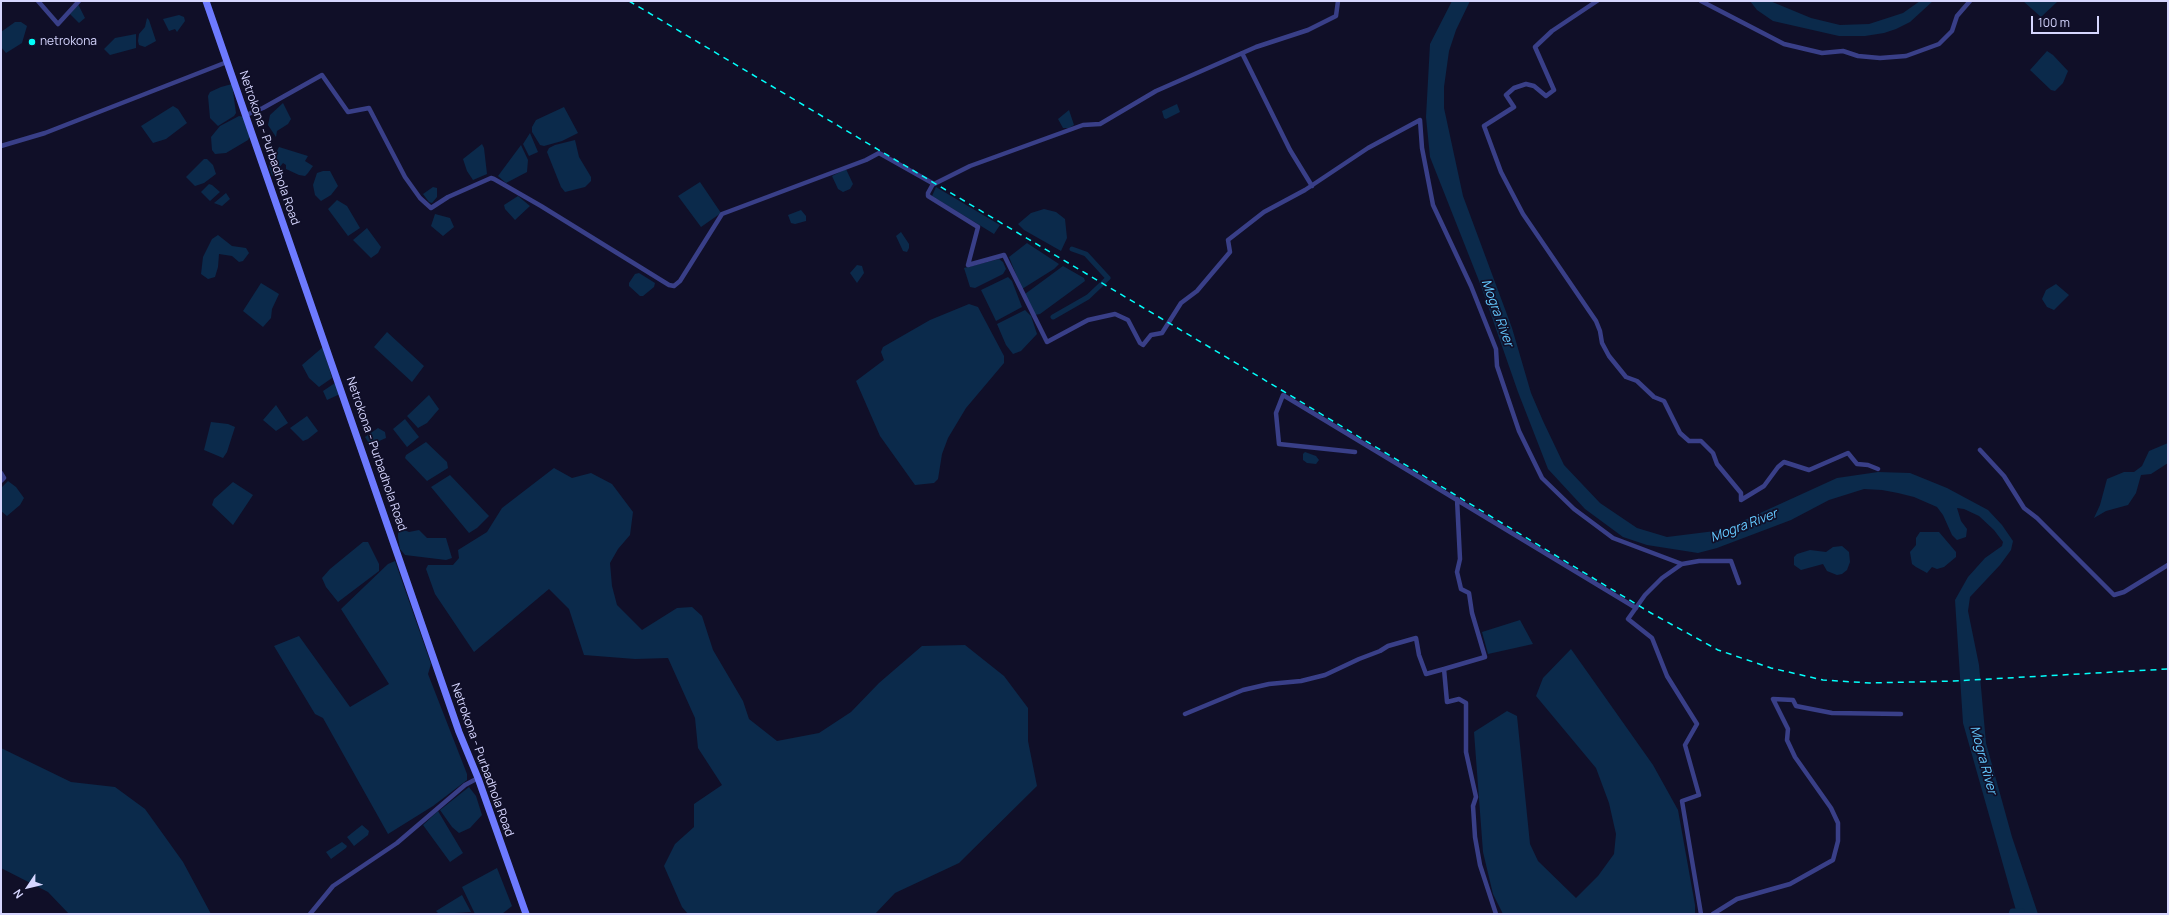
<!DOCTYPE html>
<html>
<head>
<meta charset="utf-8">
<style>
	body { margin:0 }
	#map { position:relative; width:2169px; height:915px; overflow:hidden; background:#100f28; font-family:Manrope,sans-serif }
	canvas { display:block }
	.frame { position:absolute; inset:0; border:2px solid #d6d6ff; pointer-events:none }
	.north { position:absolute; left:8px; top:867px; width:40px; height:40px; -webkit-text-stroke:3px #100f28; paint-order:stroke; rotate:235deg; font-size:11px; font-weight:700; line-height:16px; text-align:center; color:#d6d6ff }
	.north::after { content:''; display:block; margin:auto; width:14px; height:18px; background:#d6d6ff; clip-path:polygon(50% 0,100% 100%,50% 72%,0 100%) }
	.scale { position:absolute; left:2031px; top:16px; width:68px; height:18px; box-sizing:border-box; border:2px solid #d6d6ff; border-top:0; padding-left:5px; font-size:12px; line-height:14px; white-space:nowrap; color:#d6d6ff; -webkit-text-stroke:3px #100f28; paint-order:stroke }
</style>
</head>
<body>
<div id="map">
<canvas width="2169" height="915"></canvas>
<div class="frame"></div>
<div class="north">N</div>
<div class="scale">100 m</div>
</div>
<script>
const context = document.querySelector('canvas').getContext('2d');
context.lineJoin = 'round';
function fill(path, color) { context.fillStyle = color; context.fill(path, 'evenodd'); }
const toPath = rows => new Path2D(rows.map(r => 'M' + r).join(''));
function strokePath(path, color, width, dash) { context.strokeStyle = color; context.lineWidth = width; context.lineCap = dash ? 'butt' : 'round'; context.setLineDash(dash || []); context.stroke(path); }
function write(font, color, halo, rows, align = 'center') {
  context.font = font + ' Manrope,sans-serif'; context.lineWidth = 3.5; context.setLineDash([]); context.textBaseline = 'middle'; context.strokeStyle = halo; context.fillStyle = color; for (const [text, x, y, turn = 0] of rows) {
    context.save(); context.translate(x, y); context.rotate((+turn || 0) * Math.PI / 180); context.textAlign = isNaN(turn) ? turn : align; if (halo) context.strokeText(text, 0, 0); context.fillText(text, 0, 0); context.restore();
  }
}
const water = toPath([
	[1452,1,1470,1,1456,30,1449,51,1444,87,1444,108,1463,196,1512,328,1531,393,1543,421,1564,465,1600,503,1637,528,1667,537,1723,530,1837,478,1878,472,1910,473,1947,488,1988,510,2002,525,2013,541,2011,550,2000,565,1970,597,1968,611,1979,665,1986,743,2012,837,2038,914,2017,914,1963,723,1955,600,1968,577,1985,558,2002,546,2003,542,1994,530,1979,516,1964,509,1957,508,1961,521,1967,529,1966,537,1957,540,1952,535,1943,515,1937,507,1914,497,1898,493,1882,490,1864,489,1829,500,1791,520,1717,548,1698,553,1647,545,1623,537,1585,509,1548,469,1518,392,1481,286,1430,157,1426,117,1430,44],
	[1750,1,1770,1,1811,18,1840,25,1869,24,1903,13,1920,1,1933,1,1910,22,1896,29,1884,33,1865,36,1839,36,1773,21,1757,10],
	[2023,1,2056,1,2057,2,2041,17],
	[78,4,85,18,79,23,70,14],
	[179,15,184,17,185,21,177,32,175,29,169,31,163,19],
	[147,18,149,20,156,41,145,47,139,45,138,41,139,34,145,27],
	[15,22,21,22,27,26,22,43,6,53,1,47,1,32],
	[136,34,136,48,110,55,104,49,115,38],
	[2047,51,2053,55,2068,71,2063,83,2055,91,2051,90,2030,70],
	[232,84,236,113,234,116,218,126,210,118,208,96,210,92,221,87],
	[283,103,291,119,288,124,277,131,276,137,268,125,270,115],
	[1177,104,1180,112,1166,119,1164,118,1162,111],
	[173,106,178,109,187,123,166,139,153,143,141,126],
	[564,107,578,133,562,141,544,146,540,145,532,132,532,127,536,120],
	[1069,110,1074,125,1069,128,1063,128,1058,119],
	[239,116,244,117,250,136,248,140,226,153,215,154,212,150,211,137,220,126],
	[530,133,538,152,529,156,523,144],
	[575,140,579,157,591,177,591,181,585,187,565,192,561,187,547,152,549,148,555,145],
	[482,144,484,148,487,174,473,180,467,171,463,159],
	[521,145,528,160,527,172,506,183,498,176],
	[279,147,308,156,305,161,313,166,308,173,305,176,299,175,286,169,286,165,283,163,272,176,269,166],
	[204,159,207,159,213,165,216,174,204,183,195,186,186,177],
	[846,169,853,184,850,189,843,192,838,189,832,176],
	[323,171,330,171,338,186,331,195,321,201,315,195,313,185,317,173],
	[700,182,721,213,701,227,678,196],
	[209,184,212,185,220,192,210,201,201,192],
	[433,187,437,188,437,197,432,203,429,202,423,194],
	[936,187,1000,225,994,234,932,196],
	[226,193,230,199,222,206,214,203],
	[518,196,530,206,515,220,505,209,504,205],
	[337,200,347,206,360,228,348,236,328,209],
	[1044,209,1056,212,1065,219,1067,238,1061,251,1024,230,1018,224,1031,213],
	[801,210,806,216,806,221,795,224,791,223,788,215],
	[435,214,450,218,454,227,443,236,431,226],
	[367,228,381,247,378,253,371,258,353,240],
	[901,232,909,244,909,248,907,252,903,251,896,236],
	[218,235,232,246,246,248,249,253,243,261,239,262,232,256,219,254,218,267,215,277,208,279,201,274,203,257,212,239],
	[1027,243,1059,264,1054,269,1022,289,1009,257],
	[999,259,1003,262,1006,269,1003,274,975,288,970,287,964,268],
	[857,265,862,266,864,273,857,283,850,273],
	[1063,266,1084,278,1085,281,1040,314,1035,315,1025,294],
	[639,273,655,283,654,287,643,296,640,296,629,286,629,283,635,274],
	[1008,277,1012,281,1022,307,996,321,981,290],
	[261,283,279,294,272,309,271,318,263,327,243,311],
	[2056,284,2069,295,2054,310,2047,307,2042,299,2046,290],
	[969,304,978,307,1004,356,1004,363,966,408,948,438,942,454,938,479,934,483,915,485,880,436,856,381,884,360,881,352,883,347,930,320],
	[1025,310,1031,316,1037,334,1021,351,1013,354,1006,345,997,324],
	[387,332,424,366,412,382,374,347],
	[323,347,332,378,319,387,309,378,302,365],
	[335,383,340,394,327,400,323,391],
	[429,395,439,409,427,423,418,428,407,416],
	[276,405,288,423,276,431,263,420],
	[307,416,318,431,308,439,303,441,290,428],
	[405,419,419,437,407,447,393,429],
	[211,422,228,424,235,427,227,452,223,458,204,450],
	[378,428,385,432,386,438,370,445,365,437],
	[426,442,447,462,448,468,427,481,405,458,406,455],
	[2168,443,2168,463,2151,474,2141,475,2136,493,2128,505,2106,511,2094,518,2100,505,2107,479,2124,472,2134,472,2142,466,2149,451],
	[1305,452,1316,456,1319,460,1316,464,1307,463,1303,460,1303,454],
	[554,468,572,478,591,473,612,484,633,512,630,535,618,549,610,563,612,586,617,605,642,630,677,608,692,607,702,616,713,650,743,701,749,719,777,741,819,733,851,712,879,683,922,646,965,645,1004,676,1028,708,1028,741,1037,786,959,863,895,893,875,914,688,914,682,907,664,866,675,844,694,827,694,804,722,785,698,748,695,718,668,658,635,659,584,655,569,609,549,589,474,652,435,594,426,569,428,565,453,565,459,558,458,550,487,532,502,508],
	[450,475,489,516,477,528,469,533,431,487],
	[8,481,16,487,24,498,20,505,7,516,1,511,1,488],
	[233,482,253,495,233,525,212,505,214,499],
	[404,530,409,532,419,530,427,538,446,538,452,558,446,560,405,555,400,549,398,537,398,532],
	[1920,532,1939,532,1956,552,1956,557,1944,567,1937,569,1932,567,1927,573,1916,567,1912,564,1910,552,1916,545,1916,538],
	[363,542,368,542,379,564,379,571,338,602,326,587,322,578,330,569],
	[1842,546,1849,552,1850,562,1847,570,1842,574,1837,575,1827,571,1823,564,1801,570,1794,565,1794,557,1797,554,1810,550,1826,552,1833,547],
	[395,561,431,664,428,674,467,774,467,780,433,806,388,834,323,718,315,714,274,646,299,636,350,707,389,684,341,609,388,564],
	[1520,620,1533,644,1488,654,1482,632],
	[1571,649,1653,765,1678,810,1695,905,1695,914,1503,914,1493,894,1483,852,1474,732,1507,711,1517,716,1530,844,1538,861,1576,898,1598,876,1614,854,1616,834,1609,803,1596,768,1536,696,1543,678],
	[1,748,71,782,115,787,145,809,183,862,211,914,69,914,48,892,1,868],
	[469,787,476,796,482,815,470,828,459,833,452,827,440,810],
	[438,811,463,853,450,862,423,825],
	[362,825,369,831,368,835,354,846,347,837],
	[342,842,347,846,346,848,331,859,326,852],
	[497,868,512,906,502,914,475,914,462,887],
	[462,895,471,912,439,914,436,911]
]);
const canal = toPath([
	[1053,317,1088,297,1108,278,1086,254,1072,249],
	[2011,914,2012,911,2022,911]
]);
const street = toPath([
	[38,1,58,24,79,1],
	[1597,1,1552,31,1535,47,1554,90,1546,96,1534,86,1526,84,1514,88,1506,95,1514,107,1484,126,1501,172,1523,214,1596,321,1600,331,1602,343,1609,356,1626,377,1637,381,1654,397,1664,401,1680,433,1689,441,1701,441,1713,453,1717,464,1741,493,1741,500,1764,486,1778,467,1784,462,1809,470,1848,453,1857,464,1868,465,1878,469],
	[1701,1,1784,44,1822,53,1843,51,1858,56,1880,58,1906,56,1939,44,1952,31,1957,16,1970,1],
	[1242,53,1290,150,1312,186],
	[246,115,263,108,322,75,348,112,369,108,405,177,420,198,431,208,448,197,491,178,494,179,541,206,669,285,674,286,680,281,722,214,866,160,879,153,934,184,970,166,1083,125,1100,124,1156,91,1256,47,1308,30,1336,16,1338,1],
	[1,146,45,133,227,62],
	[933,184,928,193,928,196,978,227,968,265,1004,255,1047,342,1088,320,1115,314,1128,320,1140,343,1143,345,1151,335,1162,333,1181,303,1197,291,1230,252,1228,240,1264,212,1305,190,1368,148,1420,120,1422,148,1433,205,1471,286,1496,349,1497,366,1519,431,1542,478,1574,509,1613,538,1682,564],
	[1980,450,2004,476,2024,508,2037,518,2114,595,2124,592,2168,565],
	[1355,452,1279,444,1276,413,1283,395,1636,608],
	[1,473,4,478,1,481],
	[1444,669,1485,657,1472,613,1469,593,1461,589,1457,572,1460,559,1457,499],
	[1185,714,1243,690,1269,684,1301,681,1325,675,1359,659,1380,651,1388,646,1416,638,1419,655,1426,674,1444,669,1447,702,1459,699,1466,703,1466,752,1476,797,1473,806,1475,837,1480,865,1496,914],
	[310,914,333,886,397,843,465,785,478,778],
	[1701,914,1682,801,1699,795,1685,745,1697,724,1667,676,1652,638,1628,619,1645,595,1662,578,1682,564,1699,561,1731,561,1739,583],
	[1713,914,1737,899,1790,884,1833,860,1838,841,1838,823,1831,808,1795,757,1787,740,1788,729,1773,699,1793,700,1796,706,1832,713,1901,714]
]);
const secondary = toPath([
	[206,1,459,732,478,778,526,914]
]);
const rail = toPath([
	[629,1,1283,391,1651,613,1718,650,1771,668,1823,680,1870,683,1954,681,2168,669]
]);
const markers = [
	[32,42,4,"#02fffb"]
];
const poiNames = [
	["netrokona",40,42]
];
const streetNames = [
	["Netrokona - Purbadhola Road",269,148,71],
	["Netrokona - Purbadhola Road",376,454,71],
	["Netrokona - Purbadhola Road",482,760,70]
];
const waterNames = [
	["Mogra River",1497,313,70],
	["Mogra River",1744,526,-21],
	["Mogra River",1983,760,75]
];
fill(water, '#0b2a4b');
strokePath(canal, '#0b2a4b', 5);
strokePath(street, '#393f88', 4.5);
strokePath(secondary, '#6d7aff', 7);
strokePath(rail, '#02fffb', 1.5, [6, 5]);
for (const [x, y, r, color] of markers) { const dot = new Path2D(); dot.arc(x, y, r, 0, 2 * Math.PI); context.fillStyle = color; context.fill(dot); strokePath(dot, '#100f28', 1.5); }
write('12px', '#d6d6ff', '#100f28', poiNames, 'left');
write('12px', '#d6d6ff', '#100f28', streetNames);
write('italic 13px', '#64c9ff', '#100f28', waterNames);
</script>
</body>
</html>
